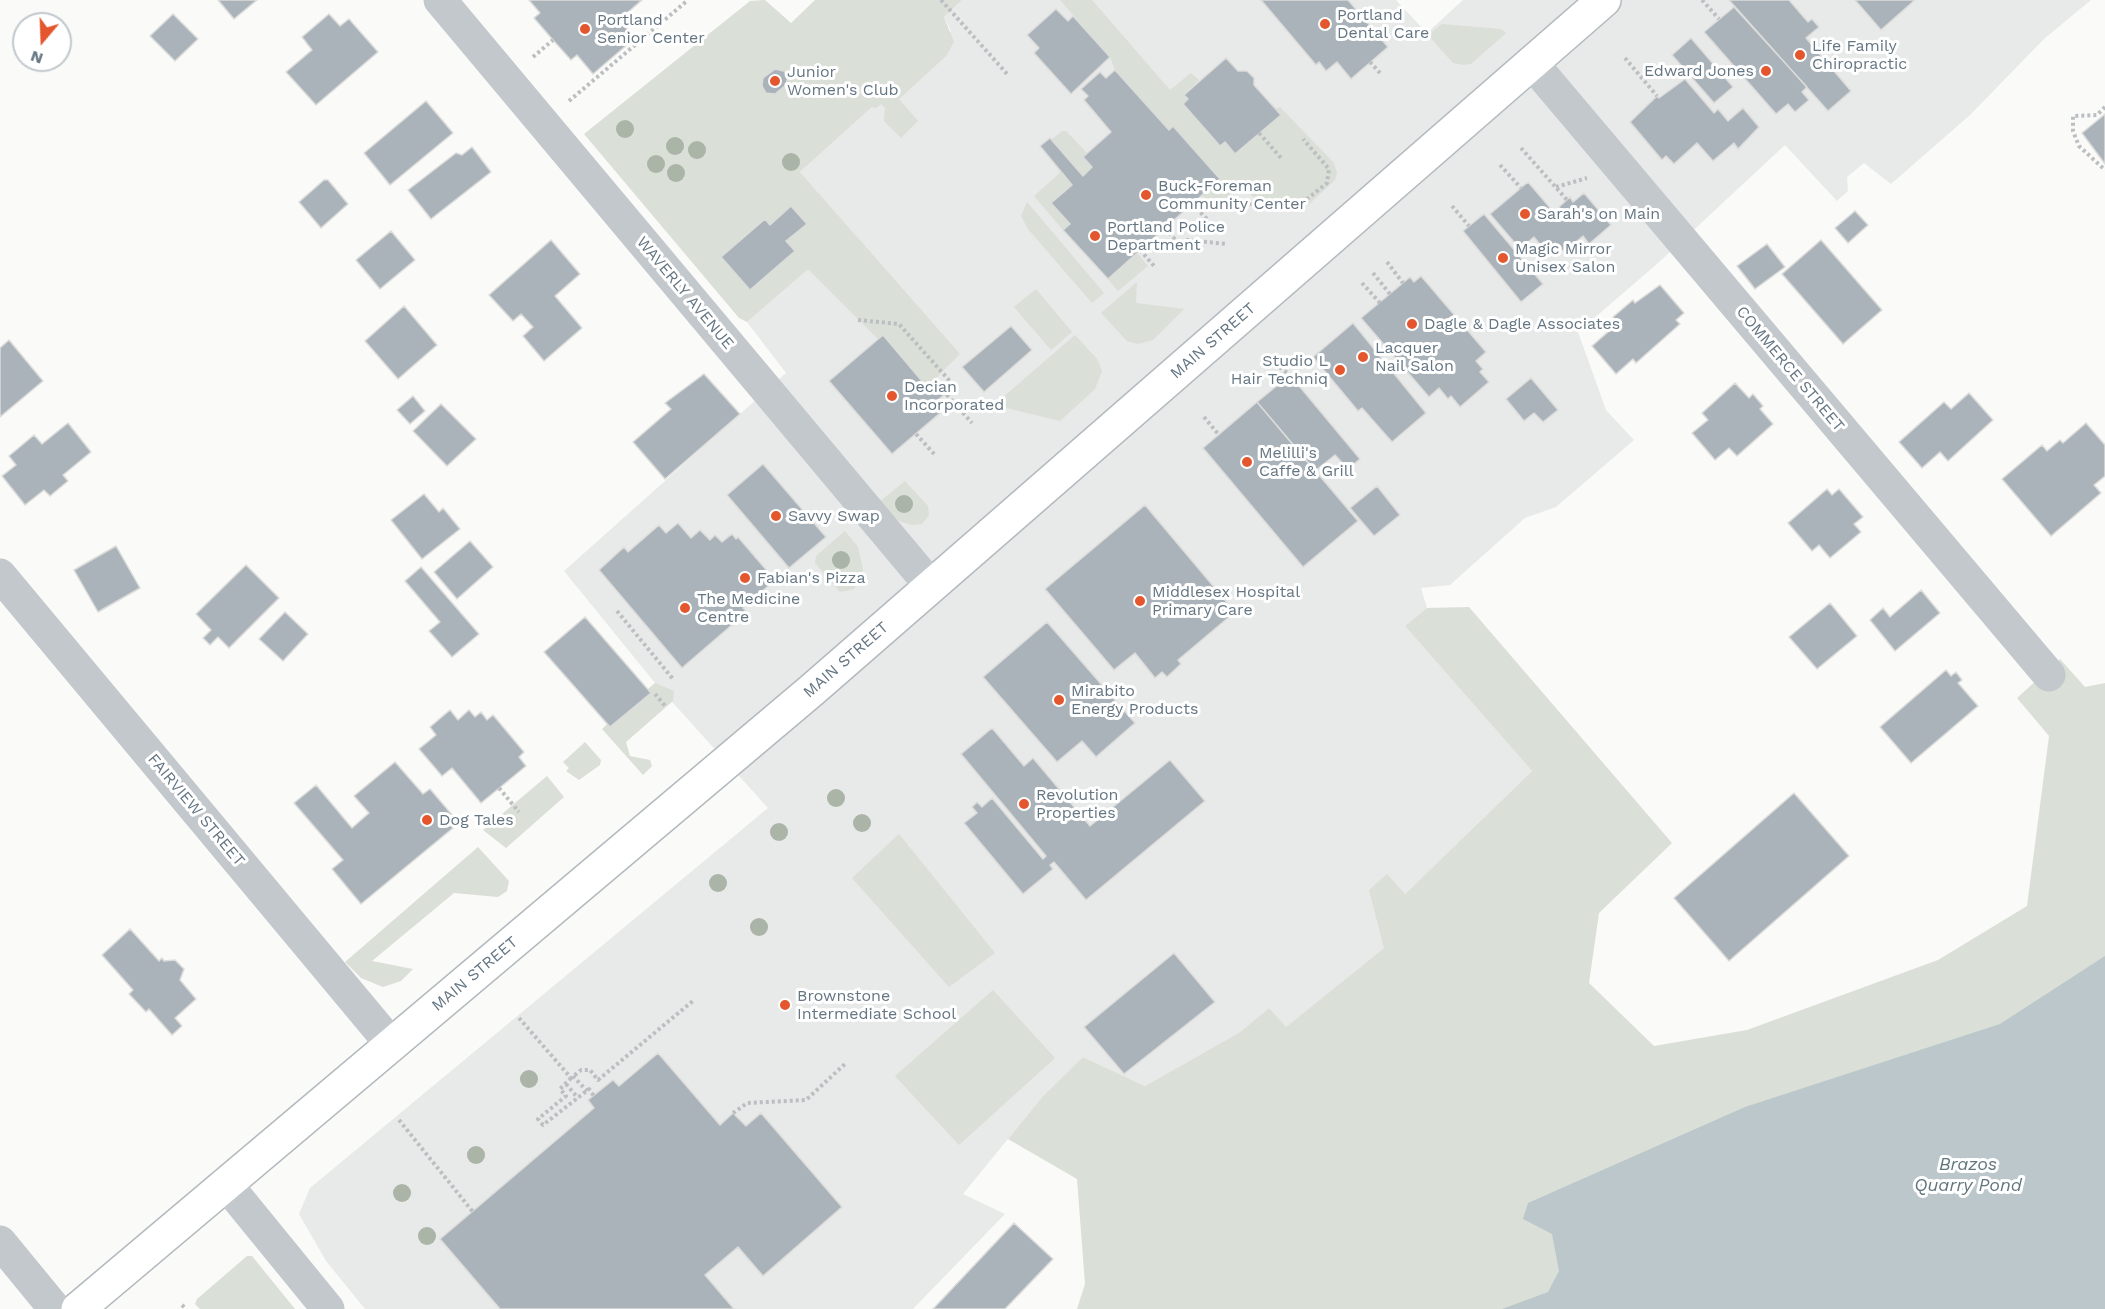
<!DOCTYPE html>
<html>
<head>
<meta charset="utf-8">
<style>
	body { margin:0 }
	#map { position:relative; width:2105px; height:1309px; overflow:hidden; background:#fafaf8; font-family:"Work Sans",sans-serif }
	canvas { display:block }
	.north { position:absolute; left:12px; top:12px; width:60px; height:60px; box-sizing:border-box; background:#fff; border:2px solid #c1c8cd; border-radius:50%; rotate:199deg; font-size:16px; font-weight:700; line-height:24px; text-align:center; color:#657683 }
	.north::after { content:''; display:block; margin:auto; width:21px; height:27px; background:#e4572e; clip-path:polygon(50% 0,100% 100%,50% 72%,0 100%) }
</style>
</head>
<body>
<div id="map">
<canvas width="2105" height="1309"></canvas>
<div class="north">N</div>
</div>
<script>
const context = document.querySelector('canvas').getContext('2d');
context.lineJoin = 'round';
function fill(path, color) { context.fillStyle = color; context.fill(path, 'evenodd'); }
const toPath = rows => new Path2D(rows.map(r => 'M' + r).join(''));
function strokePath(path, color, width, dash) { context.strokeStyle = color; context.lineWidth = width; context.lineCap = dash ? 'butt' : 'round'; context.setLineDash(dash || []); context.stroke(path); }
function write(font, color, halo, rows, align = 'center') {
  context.font = font + ' "Work Sans",sans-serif'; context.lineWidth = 6; context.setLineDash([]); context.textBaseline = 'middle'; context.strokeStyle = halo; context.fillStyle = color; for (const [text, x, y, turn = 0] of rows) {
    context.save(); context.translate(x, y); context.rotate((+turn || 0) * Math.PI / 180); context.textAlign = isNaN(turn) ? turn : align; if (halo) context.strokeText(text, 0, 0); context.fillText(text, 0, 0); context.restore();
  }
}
const built = toPath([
	[962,0,1396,0,1427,33,1463,0,2091,0,2044,39,1970,115,1891,184,1864,163,1847,177,1848,191,1837,201,1785,145,1657,264,1578,332,1606,410,1634,440,1556,507,1525,518,1450,585,1421,588,1427,608,1405,626,1532,771,1405,894,1384,948,1285,1028,1269,1008,1240,1032,1145,1086,1083,1057,1043,1096,963,1194,1005,1214,913,1309,365,1309,326,1261,299,1214,310,1188,768,808,655,683,564,571,786,373,747,322,808,268,855,235,800,172,872,107,951,31,944,17]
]);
const green = toPath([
	[765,0,791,23,815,0,962,0,944,17,954,42,946,56,899,99,918,121,901,138,884,121,885,108,881,104,876,108,872,107,800,172,960,354,927,387,883,335,878,339,808,269,747,322,739,318,584,134,750,1],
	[775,69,784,71,788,76,786,85,775,94,766,93,762,86,763,78],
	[791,206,807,224,786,241,794,251,750,290,721,257,764,219,770,225],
	[1060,0,1092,0,1170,90,1191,73,1199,80,1184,94,1188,99,1183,104,1219,145,1225,142,1236,154,1280,115,1275,109,1280,107,1334,163,1337,173,1335,180,1308,205,1296,208,1262,205,1241,186,1214,209,1202,195,1220,179,1169,130,1115,70,1110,57],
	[1442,24,1501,29,1506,33,1471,64,1463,65,1453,63,1428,35],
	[1062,131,1066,131,1087,153,1083,157,1092,167,1083,176,1051,140],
	[1062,171,1072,185,1051,203,1070,224,1063,230,1034,196],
	[1027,202,1104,293,1092,303,1028,229,1021,216],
	[1137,253,1148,266,1118,291,1108,279],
	[1137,282,1136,303,1184,309,1153,340,1138,344,1127,341,1101,313],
	[1036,289,1072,332,1051,350,1014,307],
	[1075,335,1097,359,1102,371,1095,389,1060,421,994,405],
	[905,481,928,506,929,515,922,524,912,525,899,521,878,503],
	[845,531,858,547,863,570,854,589,840,592,815,563,816,556],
	[1469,607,1672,843,1599,913,1589,983,1654,1046,1747,1030,1938,960,2027,906,2049,736,2017,698,2060,659,2085,687,2105,683,2105,1309,1077,1309,1085,1284,1077,1179,1008,1139,1043,1096,1083,1057,1145,1086,1240,1032,1269,1008,1286,1027,1384,948,1369,890,1387,874,1405,894,1532,771,1405,626,1427,608],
	[655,683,674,691,673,701,626,742,630,756,650,760,652,766,643,775,602,729,607,724,610,727,650,693,648,689],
	[585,742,601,760,600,765,579,780,566,771,569,768,563,762],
	[547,776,564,797,506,848,483,830],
	[899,834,995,953,949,987,852,878],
	[478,847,509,881,507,891,498,897,454,893,372,961,413,969,401,981,383,987,361,978,345,962],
	[993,990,1055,1058,959,1145,895,1076],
	[247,1256,252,1256,295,1309,200,1309,195,1304,197,1299]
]);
const water = toPath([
	[2105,956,2105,1309,1502,1309,1548,1292,1559,1271,1552,1234,1523,1219,1528,1203,1745,1107,2000,1024]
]);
const building = toPath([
	[218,0,257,0,234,19,218,0],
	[529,0,642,0,619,20,635,38,593,74,577,55,571,60,553,40,534,18,540,13,529,0],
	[1261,0,1348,0,1388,47,1351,79,1337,62,1326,71,1319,62,1316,65,1261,0],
	[1729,0,1789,0,1808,22,1812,19,1819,27,1806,38,1851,91,1828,111,1729,0],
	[1855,0,1915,0,1881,30,1855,0],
	[1734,7,1807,87,1802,92,1809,100,1795,112,1788,104,1776,114,1704,32,1734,7],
	[1056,9,1068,21,1073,16,1110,57,1071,94,1034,53,1039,48,1027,35,1056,9],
	[173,14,198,39,175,61,150,36,173,14],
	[329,14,340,26,349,19,378,52,316,105,286,72,312,50,302,37,329,14],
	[1691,38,1733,87,1714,103,1672,55,1691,38],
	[1226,58,1238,71,1247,71,1254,78,1254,85,1281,115,1235,154,1225,142,1220,146,1183,104,1188,99,1184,95,1226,58],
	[775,69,784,71,788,76,786,85,775,94,766,93,762,86,763,78,775,69],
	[1115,70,1169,130,1173,126,1220,179,1108,279,1063,230,1070,224,1051,203,1072,185,1040,146,1050,138,1083,176,1092,167,1083,157,1111,132,1084,100,1088,96,1081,89,1100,72,1106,78,1115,70],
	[1685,79,1714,113,1718,109,1728,121,1743,108,1759,127,1738,149,1734,143,1713,161,1697,143,1674,164,1666,156,1662,160,1630,122,1657,96,1659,98,1685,79],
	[426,101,453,133,390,185,364,153,426,101],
	[2105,114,2105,164,2082,133,2105,114],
	[472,147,491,172,431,219,408,190,456,153,462,155,472,147],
	[324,180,328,180,348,204,321,228,299,202,324,180],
	[1528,182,1557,216,1562,211,1559,207,1570,197,1573,202,1584,193,1611,225,1589,244,1583,236,1564,252,1555,243,1545,251,1534,237,1520,249,1490,214,1528,182],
	[791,206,807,224,786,241,795,251,750,290,721,257,765,219,770,225,791,206],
	[1855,211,1868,225,1848,243,1835,228,1855,211],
	[1484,214,1543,284,1521,302,1463,231,1484,214],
	[391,231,415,260,380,289,356,260,391,231],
	[551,240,580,274,555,296,582,328,544,361,523,336,533,327,521,314,513,321,489,295,551,240],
	[1821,240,1882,310,1843,344,1782,274,1821,240],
	[1767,244,1785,267,1755,289,1737,266,1767,244],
	[1421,276,1486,352,1476,361,1483,369,1480,372,1489,382,1460,407,1451,396,1448,399,1439,388,1429,397,1361,318,1410,277,1414,282,1421,276],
	[1660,285,1684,313,1676,320,1680,324,1636,363,1633,359,1616,374,1592,346,1609,331,1606,327,1615,319,1613,317,1633,300,1635,303,1660,285],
	[404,306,437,345,398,379,365,341,404,306],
	[1353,323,1426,413,1392,442,1362,408,1358,411,1313,357,1353,323],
	[1011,326,1032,350,984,392,962,367,1011,326],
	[883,335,927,387,936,379,948,392,939,399,946,408,892,454,829,381,883,335],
	[9,340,43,381,0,417,0,348,9,340],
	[704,374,740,414,665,479,633,442,671,409,665,403,704,374],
	[1290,375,1360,459,1348,469,1335,455,1315,471,1257,402,1290,375],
	[1531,378,1558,410,1543,422,1534,413,1524,421,1506,399,1531,378],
	[1735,383,1749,398,1753,394,1763,406,1760,409,1773,424,1737,456,1729,448,1715,460,1692,433,1708,420,1702,413,1735,383],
	[1969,393,1993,420,1948,461,1940,452,1922,468,1899,442,1944,402,1951,409,1969,393],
	[413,396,425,411,410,424,397,410,413,396],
	[1257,402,1358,521,1303,567,1203,448,1257,402],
	[441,404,476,439,447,466,413,431,441,404],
	[68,423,91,452,63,475,68,481,50,496,44,490,25,505,2,476,16,465,9,456,34,435,42,444,68,423],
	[2086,423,2105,445,2105,476,2094,485,2101,493,2051,536,2002,479,2042,445,2047,451,2060,440,2063,443,2086,423],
	[763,464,826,537,789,568,727,495,763,464],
	[1377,486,1400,515,1374,536,1350,508,1377,486],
	[1827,489,1832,495,1839,489,1863,517,1854,524,1861,532,1830,558,1819,545,1812,551,1788,523,1827,489],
	[424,494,439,512,443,508,460,529,422,559,391,520,424,494],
	[1145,505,1235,612,1178,660,1181,664,1167,677,1162,672,1155,678,1135,653,1114,670,1045,589,1145,505],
	[678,523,691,538,700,530,710,540,715,535,722,542,732,534,736,539,738,537,775,580,743,608,747,612,682,668,599,570,624,547,628,552,659,525,666,533,678,523],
	[470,541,493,567,457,599,434,572,470,541],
	[116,546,140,588,98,612,74,570,116,546],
	[246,565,279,598,229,648,218,637,210,645,203,638,211,630,196,614,246,565],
	[421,567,479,634,452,657,429,631,440,622,405,581,421,567],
	[1921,590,1940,613,1895,651,1870,620,1883,608,1890,617,1921,590],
	[1830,603,1857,636,1817,669,1789,637,1830,603],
	[285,612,308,634,283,661,259,639,285,612],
	[585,617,651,693,610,727,544,652,585,617],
	[1047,622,1135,723,1096,757,1082,741,1057,762,983,677,1047,622],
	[1946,670,1951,676,1956,672,1962,680,1958,683,1978,706,1911,763,1880,727,1946,670],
	[450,710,458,720,469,710,475,717,481,712,487,720,493,715,524,752,519,757,526,766,481,803,452,768,442,776,419,749,436,735,430,727,450,710],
	[992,728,1024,766,1033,758,1090,826,1170,760,1205,801,1086,900,1054,862,1050,865,1053,869,1023,894,964,823,977,813,972,807,977,802,982,807,992,798,1043,859,1046,856,961,754,992,728],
	[395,762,423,794,430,789,459,823,361,904,332,869,343,860,294,803,316,785,352,828,369,813,354,796,395,762],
	[1794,793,1849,856,1729,961,1674,898,1794,793],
	[130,929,159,961,162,958,164,961,175,960,184,969,180,980,196,999,175,1018,182,1026,172,1035,149,1009,146,1012,129,994,133,990,102,955,130,929],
	[1174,953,1215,1002,1124,1074,1084,1027,1174,953],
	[658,1053,720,1125,733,1113,746,1126,761,1113,842,1207,763,1276,738,1247,705,1275,734,1309,500,1309,440,1239,594,1108,588,1100,613,1080,619,1086,658,1053],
	[1014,1223,1053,1259,1005,1309,933,1309,1014,1223]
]);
const path = toPath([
	[941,0,1008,75],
	[1702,0,1719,19],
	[533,57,553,40],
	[1625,58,1657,96],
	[1370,62,1380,73],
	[569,101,688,0],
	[2105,107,2097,115,2073,116,2073,131,2079,146,2105,170],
	[1259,133,1282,159],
	[1521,148,1567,200],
	[1500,165,1521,188],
	[1556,187,1587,178],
	[1232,202,1296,208,1327,183,1329,169,1303,139],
	[1192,204,1209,221],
	[1452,206,1469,226],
	[1165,228,1180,245],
	[1186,240,1227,244],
	[1140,250,1155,267],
	[1387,262,1403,283],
	[1373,273,1390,294],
	[1362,283,1380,303],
	[858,320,899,324,956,388,947,395,972,423],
	[1270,360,1290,375],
	[1204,417,1219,435],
	[916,434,935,455],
	[617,611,673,679],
	[655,694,666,707],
	[499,788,519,812],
	[519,1018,571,1078,581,1070,590,1070,598,1080,694,1000],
	[573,1076,587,1091],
	[571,1078,560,1089,566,1096,538,1119,543,1125,589,1089,594,1096],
	[566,1084,578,1098],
	[733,1113,747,1103,806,1100,846,1063],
	[399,1120,473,1212],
	[182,1305,186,1309]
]);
const street = toPath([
	[440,0,931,586],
	[1532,63,2049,675],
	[0,575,392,1045],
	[226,1184,328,1309],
	[0,1242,55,1309]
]);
const secondary = toPath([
	[78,1309,812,690,1604,0]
]);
const trees = [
	[625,129],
	[675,146],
	[697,150],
	[791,162],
	[656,164],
	[676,173],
	[904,504],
	[841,560],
	[836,798],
	[862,823],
	[779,832],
	[718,883],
	[759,927],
	[529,1079],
	[476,1155],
	[402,1193],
	[427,1236]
];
const markers = [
	[1325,24,6,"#e4572e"],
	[585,29,6,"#e4572e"],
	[1800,55,6,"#e4572e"],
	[1766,71,6,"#e4572e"],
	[775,81,6,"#e4572e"],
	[1146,195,6,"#e4572e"],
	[1525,214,6,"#e4572e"],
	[1095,236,6,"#e4572e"],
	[1503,258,6,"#e4572e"],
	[1412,324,6,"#e4572e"],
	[1363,357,6,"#e4572e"],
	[1340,370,6,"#e4572e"],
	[892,396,6,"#e4572e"],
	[1247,462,6,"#e4572e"],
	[776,516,6,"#e4572e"],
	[745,578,6,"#e4572e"],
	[1140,601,6,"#e4572e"],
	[685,608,6,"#e4572e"],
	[1059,700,6,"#e4572e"],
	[1024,804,6,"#e4572e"],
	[427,820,6,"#e4572e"],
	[785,1005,6,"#e4572e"]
];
const poiNames = [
	["Portland",1337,15],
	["Dental Care",1337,33],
	["Portland",597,20],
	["Senior Center",597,38],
	["Life Family",1812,46],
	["Chiropractic",1812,64],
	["Edward Jones",1754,71,"right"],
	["Junior",787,72],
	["Women's Club",787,90],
	["Buck-Foreman",1158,186],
	["Community Center",1158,204],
	["Sarah's on Main",1537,214],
	["Portland Police",1107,227],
	["Department",1107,245],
	["Magic Mirror",1515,249],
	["Unisex Salon",1515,267],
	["Dagle & Dagle Associates",1424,324],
	["Lacquer",1375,348],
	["Nail Salon",1375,366],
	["Studio L",1328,361,"right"],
	["Hair Techniq",1328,379,"right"],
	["Decian",904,387],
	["Incorporated",904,405],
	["Melilli's",1259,453],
	["Caffe & Grill",1259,471],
	["Savvy Swap",788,516],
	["Fabian's Pizza",757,578],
	["Middlesex Hospital",1152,592],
	["Primary Care",1152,610],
	["The Medicine",697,599],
	["Centre",697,617],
	["Mirabito",1071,691],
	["Energy Products",1071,709],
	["Revolution",1036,795],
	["Properties",1036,813],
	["Dog Tales",439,820],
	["Brownstone",797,996],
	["Intermediate School",797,1014]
];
const streetNames = [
	["WAVERLY AVENUE",685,293,50],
	["MAIN STREET",1213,341,-41],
	["COMMERCE STREET",1790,369,50],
	["MAIN STREET",846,660,-41],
	["FAIRVIEW STREET",196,810,50],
	["MAIN STREET",475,974,-40]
];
const waterNames = [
	["Brazos",1968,1165],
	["Quarry Pond",1968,1186]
];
fill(built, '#e8e9e9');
fill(green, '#dadfd7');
fill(water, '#bbc7cb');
fill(building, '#aab3b9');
strokePath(building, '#dcdcda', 1.5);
strokePath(secondary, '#b3babf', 36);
strokePath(path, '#bbbfc2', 4, [3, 3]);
strokePath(street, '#c3c8cc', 33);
strokePath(secondary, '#fff', 33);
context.fillStyle = '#aab4a7';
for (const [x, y] of trees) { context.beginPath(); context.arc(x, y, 9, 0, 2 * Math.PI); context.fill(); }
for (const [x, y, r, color] of markers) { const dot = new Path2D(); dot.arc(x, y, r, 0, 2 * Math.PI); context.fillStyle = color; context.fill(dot); strokePath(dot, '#fff', 2); }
write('16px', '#657683', '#fff', poiNames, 'left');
write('16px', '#657683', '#fff', streetNames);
write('italic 18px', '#60757c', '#fff', waterNames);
</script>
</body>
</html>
